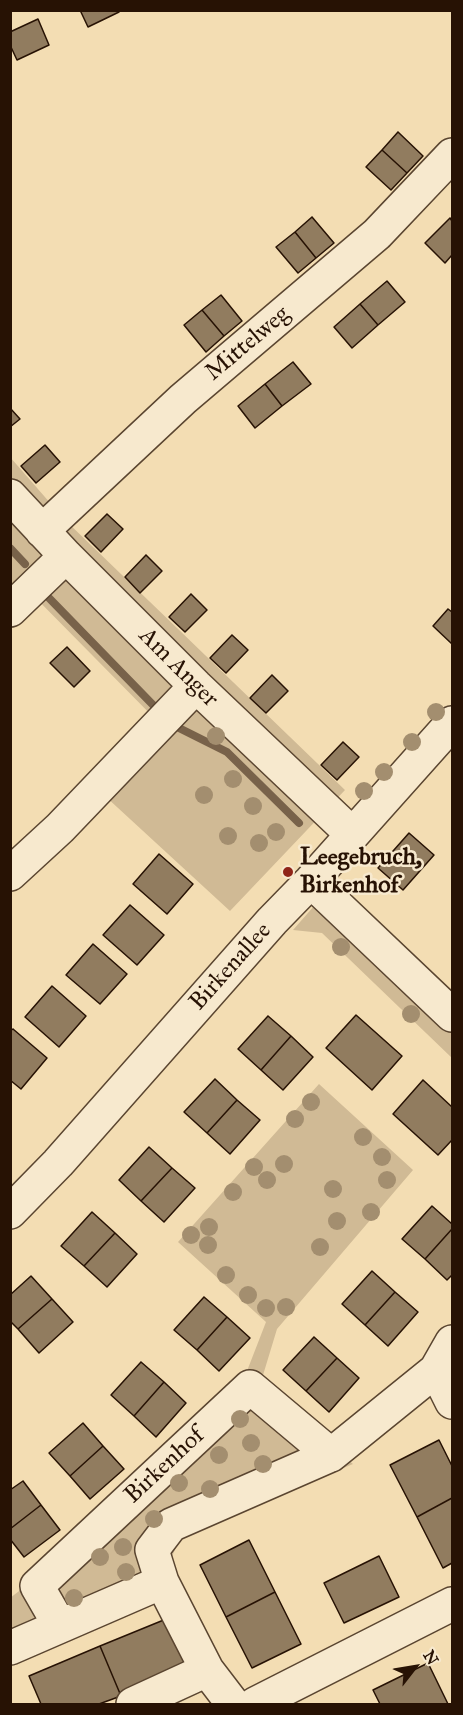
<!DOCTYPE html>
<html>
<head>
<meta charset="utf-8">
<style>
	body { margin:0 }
	#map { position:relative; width:463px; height:1715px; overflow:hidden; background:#f3ddb3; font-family:"IM FELL Great Primer",serif }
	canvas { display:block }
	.frame { position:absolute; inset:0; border:12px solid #271204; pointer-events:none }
	.north { position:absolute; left:385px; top:1637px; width:60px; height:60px; -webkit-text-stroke:4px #f7e9ce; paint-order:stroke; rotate:59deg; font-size:16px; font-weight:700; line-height:24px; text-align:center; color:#271204 }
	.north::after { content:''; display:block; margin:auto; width:21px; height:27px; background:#271204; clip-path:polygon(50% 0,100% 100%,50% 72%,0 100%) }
</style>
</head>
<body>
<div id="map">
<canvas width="463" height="1715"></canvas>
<div class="frame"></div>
<div class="north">N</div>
</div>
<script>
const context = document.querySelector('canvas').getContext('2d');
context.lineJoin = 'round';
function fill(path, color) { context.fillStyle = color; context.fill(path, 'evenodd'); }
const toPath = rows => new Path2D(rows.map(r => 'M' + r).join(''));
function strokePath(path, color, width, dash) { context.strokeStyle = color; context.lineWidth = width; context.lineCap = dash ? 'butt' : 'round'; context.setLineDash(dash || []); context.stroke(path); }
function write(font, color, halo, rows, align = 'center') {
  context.font = font + ' "IM FELL Great Primer",serif'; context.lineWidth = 5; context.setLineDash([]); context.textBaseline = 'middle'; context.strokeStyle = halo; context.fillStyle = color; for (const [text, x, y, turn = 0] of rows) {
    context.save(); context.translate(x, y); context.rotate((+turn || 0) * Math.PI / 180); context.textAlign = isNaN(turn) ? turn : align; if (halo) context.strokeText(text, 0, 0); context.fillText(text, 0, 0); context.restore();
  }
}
const green = toPath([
	[10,457,65,520,345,790,230,911,105,796,166,730,21,583,11,593],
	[336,881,345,897,452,997,452,1058,322,933,293,930],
	[319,1084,413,1170,277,1329,260,1385,353,1464,181,1535,169,1564,11,1662,10,1598,31,1582,247,1371,266,1322,178,1242]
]);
const stream = toPath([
	[10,548,25,564],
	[49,598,157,709],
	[179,728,227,752,299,823]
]);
const building = toPath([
	[80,10,118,10,119,12,88,27,80,10],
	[38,19,49,45,17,60,10,45,10,32,38,19],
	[398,132,423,156,407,173,382,150,398,132],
	[382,150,407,173,391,190,366,167,382,150],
	[312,217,334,243,316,258,295,232,312,217],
	[450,218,452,221,452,255,445,263,425,243,450,218],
	[295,232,316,258,298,273,276,247,295,232],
	[387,281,405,302,378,325,360,304,387,281],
	[221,295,242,321,224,336,202,310,221,295],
	[360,304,378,325,352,348,334,327,360,304],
	[202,310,224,336,206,352,184,325,202,310],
	[293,362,311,384,282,406,265,384,293,362],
	[265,384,282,406,255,428,238,406,265,384],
	[10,408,20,419,10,427,10,408],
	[45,445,60,462,36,483,21,466,45,445],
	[107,514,123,529,101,552,85,536,107,514],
	[146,555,162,571,140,593,125,577,146,555],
	[191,594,207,610,185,632,169,617,191,594],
	[448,609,452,612,452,644,433,626,448,609],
	[232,635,248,650,226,673,210,658,232,635],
	[67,647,90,671,74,687,50,663,67,647],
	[272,675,288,691,266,713,250,698,272,675],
	[343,742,359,757,337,780,321,765,343,742],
	[409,833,434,855,403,890,378,868,409,833],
	[159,854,193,884,167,914,133,884,159,854],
	[130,905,164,935,137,965,103,935,130,905],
	[93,944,127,974,100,1004,66,975,93,944],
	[52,986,86,1016,59,1047,25,1017,52,986],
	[356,1015,402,1056,372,1090,326,1048,356,1015],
	[268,1016,291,1036,261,1070,238,1049,268,1016],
	[13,1029,47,1058,21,1089,10,1080,10,1031,13,1029],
	[291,1036,313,1057,283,1090,261,1070,291,1036],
	[215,1079,237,1100,207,1133,184,1112,215,1079],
	[423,1080,452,1107,452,1140,438,1155,393,1114,423,1080],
	[237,1100,260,1120,230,1154,207,1133,237,1100],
	[149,1147,172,1168,141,1201,119,1180,149,1147],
	[172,1168,195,1188,164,1222,141,1201,172,1168],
	[432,1206,452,1224,452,1229,425,1259,402,1239,432,1206],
	[92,1212,115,1233,84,1266,61,1246,92,1212],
	[452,1229,452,1275,447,1280,425,1259,452,1229],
	[115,1233,137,1254,107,1287,84,1266,115,1233],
	[372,1271,395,1292,365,1325,342,1304,372,1271],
	[31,1276,52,1299,18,1329,10,1321,10,1295,31,1276],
	[395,1292,418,1312,388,1346,365,1325,395,1292],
	[204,1297,227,1317,197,1350,174,1330,204,1297],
	[52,1299,73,1322,39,1353,18,1329,52,1299],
	[227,1317,250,1338,219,1371,197,1350,227,1317],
	[314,1337,337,1358,306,1391,283,1370,314,1337],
	[337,1358,359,1378,329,1412,306,1391,337,1358],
	[141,1362,164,1382,134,1416,111,1395,141,1362],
	[164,1382,186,1403,156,1437,134,1416,164,1382],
	[83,1423,103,1446,70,1476,49,1453,83,1423],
	[439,1440,452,1466,452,1498,417,1517,390,1465,439,1440],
	[103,1446,124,1469,90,1499,70,1476,103,1446],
	[23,1481,41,1505,10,1529,10,1490,23,1481],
	[452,1498,452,1563,443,1568,417,1517,452,1498],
	[41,1505,60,1530,24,1557,10,1539,10,1529,41,1505],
	[249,1540,275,1592,226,1617,200,1565,249,1540],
	[379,1556,399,1597,344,1623,324,1583,379,1556],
	[275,1592,301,1644,252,1668,226,1617,275,1592],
	[171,1617,192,1666,121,1696,100,1646,171,1617],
	[100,1646,121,1696,99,1704,41,1704,29,1676,100,1646],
	[428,1663,448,1704,380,1704,373,1690,428,1663]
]);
const minor = toPath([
	[10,496,66,556,196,686,352,834],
	[42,531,183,399,377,234,452,155],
	[10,610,66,556],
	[10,874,60,828,196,686],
	[311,881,452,1015],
	[10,1212,58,1163,272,921,311,881,452,723],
	[436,1370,452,1402],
	[60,1626,37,1586,250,1387,331,1455],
	[10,1648,162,1582],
	[133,1704,207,1670],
	[233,1704,207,1670,162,1582,152,1550,171,1525,331,1455,436,1370,452,1342],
	[255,1704,452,1604]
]);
const trees = [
	[436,712],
	[216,736],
	[412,742],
	[384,772],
	[233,779],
	[364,791],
	[204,795],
	[253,806],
	[276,832],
	[228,836],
	[259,843],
	[341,947],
	[411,1014],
	[311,1102],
	[295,1119],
	[363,1137],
	[382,1157],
	[284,1164],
	[254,1167],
	[267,1180],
	[387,1180],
	[333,1189],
	[233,1192],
	[371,1212],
	[337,1221],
	[209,1227],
	[191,1235],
	[208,1245],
	[320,1247],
	[226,1275],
	[248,1295],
	[286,1307],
	[266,1308],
	[240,1419],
	[251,1443],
	[219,1455],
	[263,1464],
	[179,1483],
	[210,1489],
	[154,1519],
	[123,1547],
	[100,1557],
	[126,1572],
	[74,1598]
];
const markers = [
	[288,872,6,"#8f2418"]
];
const streetNames = [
	["Mittelweg",248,344,-40],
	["Am Anger",178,668,45],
	["Birkenallee",231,967,-48],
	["Birkenhof",165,1466,-43]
];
const poiNames = [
	["Leegebruch,",300,858],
	["Birkenhof",300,886]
];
fill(green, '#d0ba95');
strokePath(stream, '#78624a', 8);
fill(building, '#917c5f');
strokePath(building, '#271204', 1.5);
strokePath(minor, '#5a4530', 36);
strokePath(minor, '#f7e9ce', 33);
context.fillStyle = '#a38e6f';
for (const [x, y] of trees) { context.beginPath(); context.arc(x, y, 9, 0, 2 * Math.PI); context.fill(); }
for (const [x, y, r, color] of markers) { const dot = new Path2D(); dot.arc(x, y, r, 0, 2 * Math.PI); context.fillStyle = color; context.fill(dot); strokePath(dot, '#f7e9ce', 2); }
write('24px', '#271204', '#f7e9ce', streetNames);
write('bold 24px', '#271204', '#f7e9ce', poiNames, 'left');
</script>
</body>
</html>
